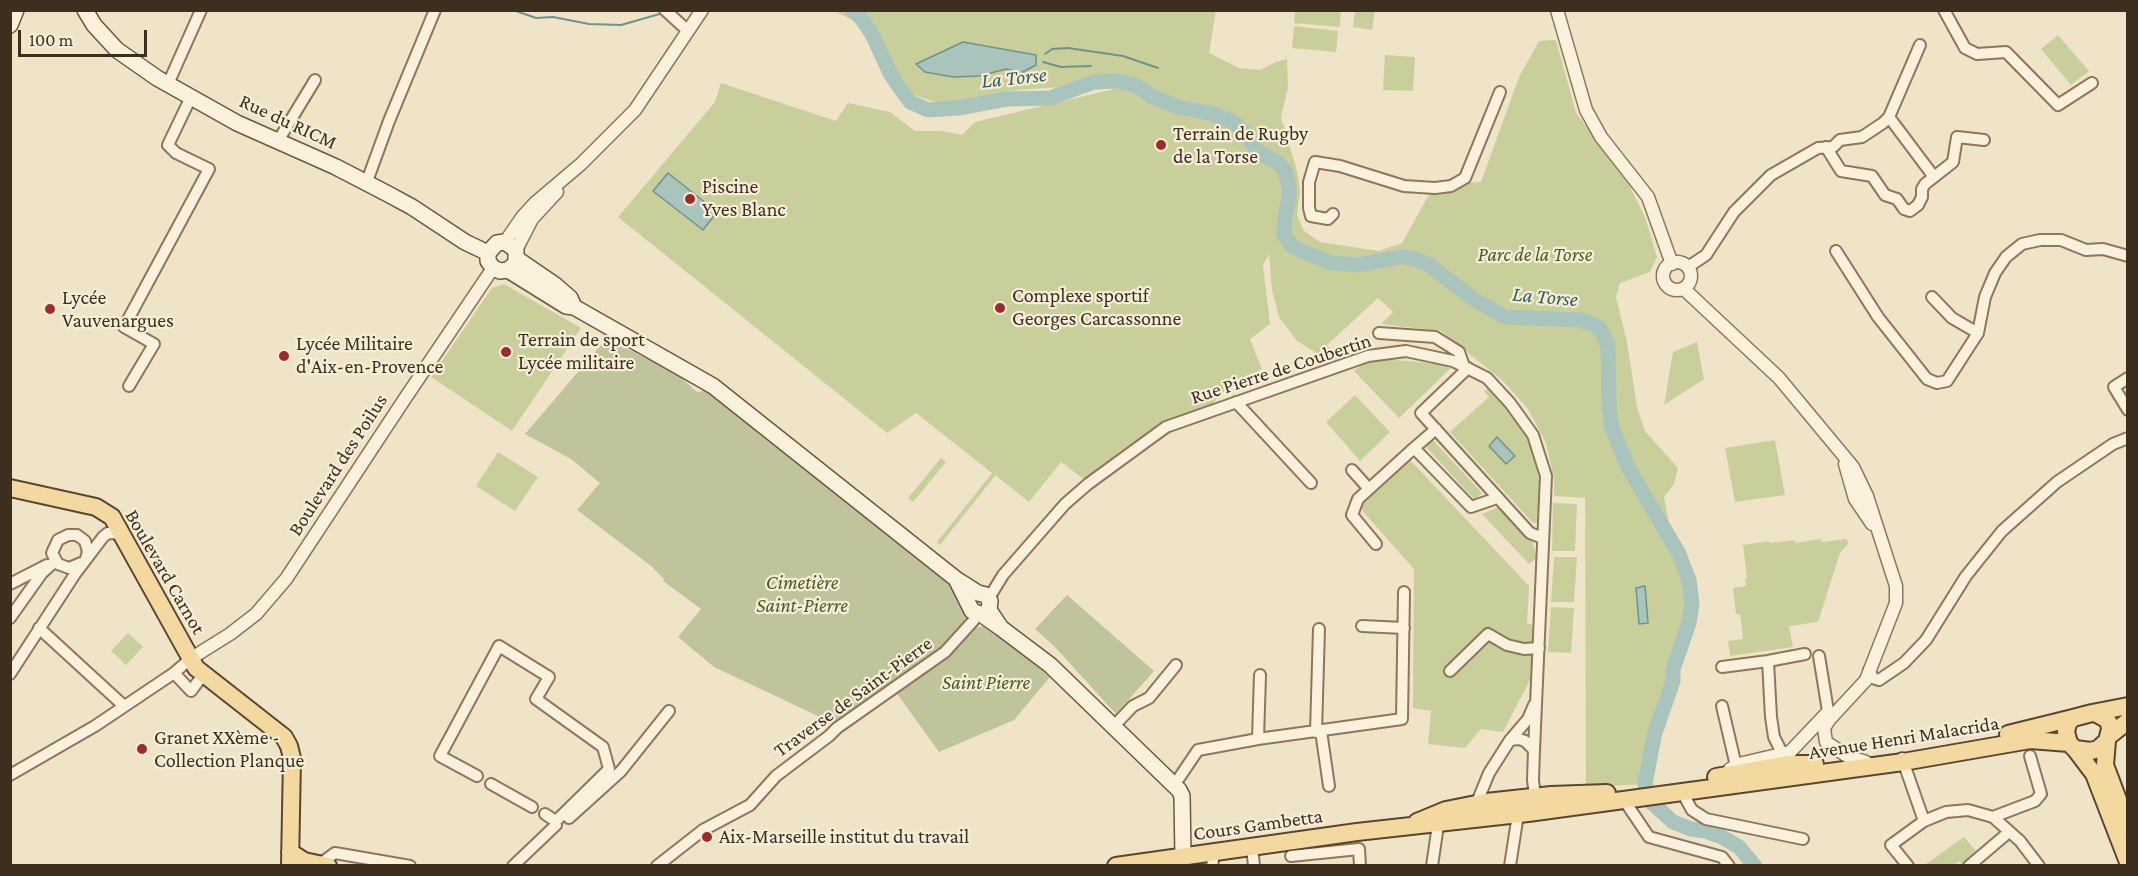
<!DOCTYPE html>
<html>
<head>
<meta charset="utf-8">
<style>
	body { margin:0 }
	#map { position:relative; width:2138px; height:876px; overflow:hidden; background:#f0e4c8; font-family:"Crimson Pro",serif }
	canvas { display:block }
	.frame { position:absolute; inset:0; border:12px solid #3d2e20; pointer-events:none }
	.scale { position:absolute; left:18px; top:30px; width:129px; height:27px; box-sizing:border-box; border:3px solid #3d2e20; border-top:0; padding-left:8px; font-size:18px; line-height:21px; white-space:nowrap; color:#3d2e20; -webkit-text-stroke:4px #f7eed8; paint-order:stroke }
</style>
</head>
<body>
<div id="map">
<canvas width="2138" height="876"></canvas>
<div class="frame"></div>
<div class="scale">100 m</div>
</div>
<script>
const context = document.querySelector('canvas').getContext('2d');
context.lineJoin = 'round';
function fill(path, color) { context.fillStyle = color; context.fill(path, 'evenodd'); }
const toPath = rows => new Path2D(rows.map(r => 'M' + r).join(''));
function strokePath(path, color, width, dash) { context.strokeStyle = color; context.lineWidth = width; context.lineCap = dash ? 'butt' : 'round'; context.setLineDash(dash || []); context.stroke(path); }
function write(font, color, halo, rows, align = 'center') {
  context.font = font + ' "Crimson Pro",serif'; context.lineWidth = 4.5; context.setLineDash([]); context.textBaseline = 'middle'; context.strokeStyle = halo; context.fillStyle = color; for (const [text, x, y, turn = 0] of rows) {
    context.save(); context.translate(x, y); context.rotate((+turn || 0) * Math.PI / 180); context.textAlign = isNaN(turn) ? turn : align; if (halo) context.strokeText(text, 0, 0); context.fillText(text, 0, 0); context.restore();
  }
}
const green = toPath([
	[1216,10,1209,53,1239,68,1260,70,1276,62,1287,59,1288,88,1281,117,1297,171,1300,191,1297,215,1304,231,1320,242,1379,251,1402,243,1431,191,1438,194,1461,183,1481,182,1519,77,1539,41,1556,40,1576,113,1628,183,1645,217,1657,257,1650,272,1620,283,1616,297,1627,342,1637,407,1645,431,1678,468,1674,484,1664,497,1673,545,1695,609,1687,636,1674,654,1652,784,1586,787,1585,498,1554,496,1554,479,1546,443,1528,409,1503,381,1441,331,1381,324,1393,312,1378,298,1327,345,1336,355,1336,358,1321,364,1315,352,1297,341,1279,317,1272,290,1269,254,1263,265,1270,324,1250,339,1262,369,1231,384,1212,404,1174,417,1125,448,1085,480,1061,462,1029,502,994,474,995,476,940,545,937,542,992,473,916,413,887,433,618,217,715,102,721,83,836,121,848,103,890,112,915,131,941,131,962,135,975,122,1118,88,1058,87,1009,91,956,109,901,91,891,75,870,29,834,11],
	[1295,11,1341,11,1340,27,1294,23],
	[1355,11,1375,11,1372,30,1353,27],
	[1294,26,1338,31,1336,52,1292,48],
	[2058,35,2089,71,2071,85,2041,49],
	[1385,55,1415,57,1413,91,1383,90],
	[504,284,581,328,512,431,431,377,492,288],
	[1697,342,1704,379,1664,405,1673,352],
	[1397,360,1439,364,1451,368,1399,418,1354,371,1367,361],
	[1490,387,1512,412,1528,438,1535,458,1539,482,1538,521,1535,523,1533,523,1450,432,1489,397,1484,391],
	[1355,395,1390,432,1360,461,1326,422],
	[1432,439,1482,493,1475,500,1424,445],
	[1775,440,1785,495,1735,502,1725,448],
	[498,452,538,477,515,511,476,486],
	[941,458,946,462,913,502,908,498],
	[1410,460,1529,586,1527,623,1533,625,1530,680,1503,732,1481,729,1465,748,1428,744,1431,711,1413,708,1414,569,1359,507],
	[1553,503,1577,504,1575,551,1552,551],
	[1501,506,1532,541,1537,558,1529,564,1482,514],
	[1821,539,1821,542,1847,539,1848,544,1840,553,1818,622,1789,626,1793,647,1730,656,1728,641,1743,639,1740,614,1736,614,1733,588,1746,586,1745,579,1747,578,1743,545,1769,541,1769,543,1795,540,1795,543],
	[1554,557,1577,557,1574,602,1551,602],
	[1551,607,1574,608,1571,653,1548,652],
	[128,633,143,647,126,665,111,651],
	[1964,837,1976,851,1962,865,1959,861,1954,865,1923,866]
]);
const cemetery = toPath([
	[607,338,678,375,697,392,710,390,948,580,970,619,948,647,837,725,714,667,678,637,701,609,663,581,664,579,651,566,577,510,600,483,571,459,525,434],
	[1067,595,1154,671,1116,714,1054,646,1035,629],
	[983,626,991,629,1050,677,1014,720,939,752,895,691,948,656,972,629]
]);
const water = toPath([
	[963,42,1036,55,1036,65,1021,73,1006,69,980,76,953,77,925,72,916,64,963,42],
	[668,173,717,212,703,230,653,191,668,173],
	[1497,437,1515,456,1506,464,1489,446,1497,437],
	[1645,586,1648,623,1639,624,1636,588,1645,586]
]);
const stream = toPath([
	[513,10,536,18,553,17,589,24,621,25,663,13],
	[1045,54,1052,49,1068,48,1123,56,1158,68],
	[1043,62,1061,67,1091,66]
]);
const river = toPath([
	[853,10,861,18,872,34,891,75,910,102,928,110,958,108,1007,99,1050,98,1094,82,1118,81,1137,86,1151,96,1178,107,1213,114,1233,122,1245,132,1256,150,1279,164,1285,171,1289,186,1289,198,1285,217,1284,235,1291,245,1299,250,1331,263,1358,265,1401,257,1415,259,1429,265,1475,300,1505,317,1580,320,1593,324,1599,328,1602,332,1608,346,1609,407,1612,428,1628,467,1678,552,1689,580,1692,604,1689,623,1673,669,1673,681,1654,736,1645,784,1650,801,1673,822,1691,829,1705,831,1722,837,1739,847,1755,866]
]);
const minor = toPath([
	[665,10,688,31],
	[1944,10,1965,48,1977,54,2006,52,2058,105,2092,83],
	[168,84,201,10],
	[1889,117,1934,177],
	[278,141,315,80],
	[1826,147,1841,171,1872,176,1885,195,1897,199,1904,209,1910,211,1918,205,1922,197,1922,189,1925,184,1953,162,1957,137,1984,140],
	[366,184,389,121,435,10],
	[1333,214,1328,219,1311,216,1309,208,1309,182,1315,162,1340,166,1404,186,1435,188,1451,186,1465,178,1500,92],
	[1836,251,1878,317,1927,379,1937,383,1947,381,1978,333,1985,297,1995,273,2006,257,2022,244,2040,240,2061,240,2086,250,2103,249,2128,256],
	[1688,267,1706,255,1734,212,1771,175,1818,148,1833,147,1840,140,1862,137,1883,123,1889,117,1920,45],
	[1932,297,1952,318,1978,333],
	[1379,333,1435,337,1459,352,1464,366],
	[1468,368,1421,413,1530,533,1543,538],
	[2128,378,2114,387,2128,410],
	[129,386,154,344,124,327,209,169,176,153,168,145,191,97],
	[1236,402,1311,483],
	[1436,429,1414,448,1471,507,1497,498],
	[1352,470,1369,489],
	[1376,544,1352,515,1358,499,1414,448],
	[81,563,69,568,58,564,52,553,58,540,68,535,77,535,85,541,88,552,86,558],
	[10,584,47,565],
	[989,598,1003,575,1065,504,1088,484,1166,427,1368,356,1406,351,1453,361,1487,378,1510,403,1533,435,1546,476,1534,750],
	[10,618,42,573,55,561],
	[1362,626,1404,628],
	[39,628,124,706],
	[1819,656,1828,711],
	[1768,661,1771,717,1774,737,1783,755],
	[1722,667,1768,661,1805,654],
	[1869,670,1873,678,1879,680,1904,663,1926,640,1966,576,2002,531,2057,482,2113,444,2128,438],
	[1450,671,1488,634,1507,645,1524,649,1539,648],
	[174,673,191,691,203,675],
	[10,674,75,574,103,537,108,533,123,534],
	[1722,706,1736,766],
	[1113,727,1133,706,1149,698,1176,665],
	[1321,731,1329,786],
	[1316,732,1319,629],
	[1258,739,1260,675],
	[1510,740,1528,719,1534,705],
	[1902,758,1924,821],
	[10,775,95,726,174,673,190,659],
	[477,776,440,756,499,646,549,677,536,699,603,747,609,769,555,822],
	[491,784,532,807],
	[1175,784,1198,750,1258,739,1402,719,1404,592],
	[1682,792,1692,810,1706,819,1803,839],
	[1624,800,1649,837,1722,857,1729,866],
	[1473,804,1478,800,1489,773,1510,740,1519,739,1525,741,1534,750,1533,780,1535,796],
	[545,814,554,820,556,825],
	[1993,817,2035,801,2041,794,2030,756],
	[569,818,621,771,669,711],
	[1252,847,1254,866],
	[1291,856,1359,849,1360,866],
	[320,864,335,853,410,866],
	[513,866,556,825],
	[657,866,703,830,750,805,776,776,829,736,837,728,945,652,974,620,976,614],
	[1212,866,1214,853],
	[1432,866,1438,825],
	[1510,866,1518,814],
	[1908,866,1891,845,1924,821,1946,812,1968,810,1993,817,2020,841,2039,866],
	[1969,866,2009,832]
]);
const tertiary = toPath([
	[1557,10,1586,110,1601,137,1648,197,1672,264],
	[505,242,523,216,535,203,581,164,635,110,702,10],
	[516,250,532,219,557,192],
	'1663 276a14 14 0 1 1 28 0a14 14 0 1 1-28 0Z',
	[1684,289,1779,378,1853,467,1867,496,1896,586,1896,603,1866,680,1829,720,1824,728,1826,742,1847,756,1866,762],
	[1845,464,1855,499,1872,524],
	[190,659,230,634,256,614,286,579,404,400,493,268],
	[1728,774,1730,769,1743,763,1790,752,1828,712]
]);
const secondary = toPath([
	[85,10,94,25,117,50,157,78,237,123,336,167,388,194,412,207,465,242,488,253],
	[10,25,16,10],
	[517,259,555,285,570,298,574,307],
	[508,270,516,263,516,250,505,242,497,243,488,253,488,261,493,268,500,271,508,270,566,306,574,307,713,386,956,579,978,593,986,595,990,601,989,610,1001,628],
	[957,581,972,611,981,614,1001,628,1050,665,1179,790,1182,796,1183,857]
]);
const primary = toPath([
	[10,488,96,507,112,517,196,668,284,737,289,746,292,758,290,866],
	[2095,713,2106,719,2109,723,2110,729,2107,741,2098,749,2091,751,2075,749,2069,743,2066,732,2068,723,2073,718,2092,713,2128,706],
	[2008,734,2073,718],
	[2109,736,2128,721],
	[2107,741,2105,765,2128,826],
	[2075,749,2094,774,2128,862],
	[1716,777,1789,764,1815,764],
	[1417,822,1446,810,1486,802,1551,795,1607,793],
	[290,852,304,861,328,866],
	[1116,866,1357,832,1528,813,1903,762,2030,740,2069,743]
]);
const markers = [
	[1161,145,6,"#9e2a2b"],
	[690,199,6,"#9e2a2b"],
	[1000,308,6,"#9e2a2b"],
	[50,309,6,"#9e2a2b"],
	[506,352,6,"#9e2a2b"],
	[284,356,6,"#9e2a2b"],
	[142,749,6,"#9e2a2b"],
	[707,837,6,"#9e2a2b"]
];
const streetNames = [
	["Rue du RICM",288,122,25],
	["Rue Pierre de Coubertin",1281,369,-18],
	["Boulevard des Poilus",338,465,-57],
	["Boulevard Carnot",165,572,60],
	["Traverse de Saint-Pierre",853,697,-36],
	["Avenue Henri Malacrida",1904,738,-9],
	["Cours Gambetta",1258,825,-8]
];
const poiNames = [
	["Terrain de Rugby",1173,134],
	["de la Torse",1173,157],
	["Piscine",702,187],
	["Yves Blanc",702,210],
	["Complexe sportif",1012,296],
	["Georges Carcassonne",1012,319],
	["Lycée",62,298],
	["Vauvenargues",62,321],
	["Terrain de sport",518,340],
	["Lycée militaire",518,363],
	["Lycée Militaire",296,344],
	["d'Aix-en-Provence",296,367],
	["Granet XXème -",154,738],
	["Collection Planque",154,761],
	["Aix-Marseille institut du travail",719,837]
];
const parkNames = [
	["Parc de la Torse",1535,255],
	["Cimetière",802,583],
	["Saint-Pierre",802,606],
	["Saint Pierre",986,683]
];
const waterNames = [
	["La Torse",1014,78,-6],
	["La Torse",1545,297,5]
];
fill(green, '#c9cf9b');
fill(cemetery, '#bfc49a');
fill(water, '#a9c4bc');
strokePath(water, '#6f938a', 1.5);
strokePath(stream, '#6f938a', 2);
strokePath(river, '#a9c4bc', 15);
strokePath(minor, '#8d765c', 14);
strokePath(tertiary, '#8d765c', 15);
strokePath(secondary, '#6f573f', 18);
strokePath(primary, '#5b4430', 20);
strokePath(minor, '#faf1dc', 10);
strokePath(tertiary, '#faf1dc', 12);
strokePath(secondary, '#faf1dc', 15);
strokePath(primary, '#f3d9a0', 16);
for (const [x, y, r, color] of markers) { const dot = new Path2D(); dot.arc(x, y, r, 0, 2 * Math.PI); context.fillStyle = color; context.fill(dot); strokePath(dot, '#f7eed8', 2); }
write('20px', '#3d2e20', '#f7eed8', streetNames);
write('20px', '#3d2e20', '#f7eed8', poiNames, 'left');
write('italic 20px', '#4d5a26', '#f7eed8', parkNames);
write('italic 21px', '#2f5d5a', '#f7eed8', waterNames);
</script>
</body>
</html>
